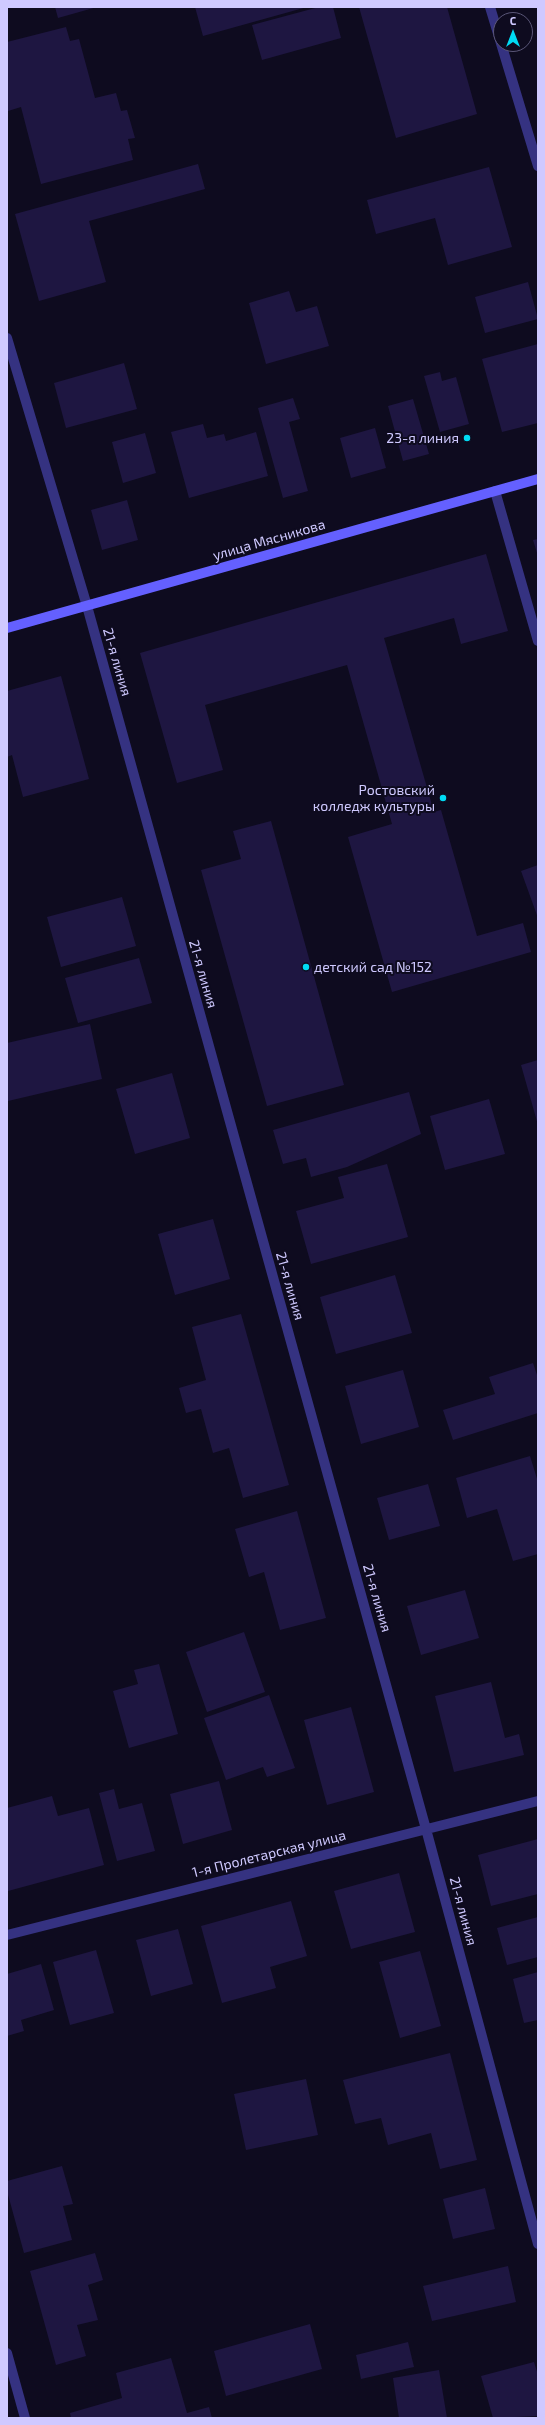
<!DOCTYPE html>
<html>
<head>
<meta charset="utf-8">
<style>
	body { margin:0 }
	#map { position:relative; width:545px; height:2425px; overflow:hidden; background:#0e0b1f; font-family:"Exo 2",sans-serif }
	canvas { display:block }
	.frame { position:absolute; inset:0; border:8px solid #cfc9ff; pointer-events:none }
	.north { position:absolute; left:493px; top:12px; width:40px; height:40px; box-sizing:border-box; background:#0e0b1f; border:1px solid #5b5779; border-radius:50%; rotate:0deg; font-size:11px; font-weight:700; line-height:16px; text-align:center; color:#cfc9ff }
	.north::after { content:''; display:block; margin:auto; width:14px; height:18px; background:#00dbf4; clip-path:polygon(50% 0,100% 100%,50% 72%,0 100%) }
</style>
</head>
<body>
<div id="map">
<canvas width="545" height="2425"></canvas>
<div class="frame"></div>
<div class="north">С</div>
</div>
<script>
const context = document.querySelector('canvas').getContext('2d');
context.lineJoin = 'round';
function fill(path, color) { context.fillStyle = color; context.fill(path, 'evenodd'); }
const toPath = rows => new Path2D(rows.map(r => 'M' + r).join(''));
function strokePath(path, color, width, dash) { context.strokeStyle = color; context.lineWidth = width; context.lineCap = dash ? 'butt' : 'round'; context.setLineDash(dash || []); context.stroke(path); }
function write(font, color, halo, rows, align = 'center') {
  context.font = font + ' "Exo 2",sans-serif'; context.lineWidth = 4; context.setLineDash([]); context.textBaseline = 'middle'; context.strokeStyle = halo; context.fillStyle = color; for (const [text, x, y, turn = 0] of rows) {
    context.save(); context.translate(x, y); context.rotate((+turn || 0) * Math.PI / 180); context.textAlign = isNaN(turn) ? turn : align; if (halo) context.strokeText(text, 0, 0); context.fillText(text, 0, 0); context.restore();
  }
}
const building = toPath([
	[55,7,97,7,58,18],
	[195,7,307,7,203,36],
	[319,7,333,7,341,38,262,60,252,25],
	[359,7,447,7,477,114,396,138],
	[66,27,70,41,79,39,95,98,116,93,121,111,127,110,135,138,128,139,133,160,41,184,21,107,8,111,7,108,7,42],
	[198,164,205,189,89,221,106,282,39,301,15,214],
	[489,167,512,247,448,265,435,218,376,234,367,200],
	[528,282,538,319,485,333,475,297],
	[289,291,296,312,317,306,329,346,266,364,249,303],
	[538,344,538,423,502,432,482,359],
	[124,363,137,409,66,428,54,383],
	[440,372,442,381,456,377,469,424,440,432,424,376],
	[293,398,300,419,289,422,308,491,283,498,258,408],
	[413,399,429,454,403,461,388,406],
	[203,424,207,438,224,434,226,441,256,432,268,476,189,498,171,432],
	[375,428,386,468,351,478,340,438],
	[145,433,156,473,123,483,112,442],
	[127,500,138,540,102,550,91,510],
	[538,539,538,556,533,540],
	[486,554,508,631,461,644,454,618,384,638,434,812,441,810,477,936,523,923,531,952,392,992,348,837,392,824,347,665,205,705,223,770,177,783,140,653],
	[61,676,89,779,23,797,12,755,7,757,7,691],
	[271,821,344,1085,267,1106,201,870,241,859,233,831],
	[538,865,538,918,521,871],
	[122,897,136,946,61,967,47,917],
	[139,958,152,1003,78,1023,65,978],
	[90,1024,102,1079,8,1101,7,1043],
	[538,1060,538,1125,521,1065],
	[172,1073,190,1138,135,1154,116,1089],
	[409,1092,421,1134,347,1167,311,1177,306,1158,283,1164,273,1130],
	[489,1099,505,1154,445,1170,430,1116],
	[387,1164,408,1237,311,1264,296,1211,344,1198,338,1177],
	[213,1219,230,1279,175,1295,158,1234],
	[395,1275,412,1333,336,1354,320,1297],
	[241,1314,289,1485,243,1498,229,1448,213,1453,201,1409,186,1413,179,1388,206,1380,192,1327],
	[533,1363,538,1378,538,1413,453,1440,443,1410,495,1394,489,1377],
	[403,1370,419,1427,361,1444,345,1386],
	[530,1456,538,1482,538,1554,513,1561,497,1509,467,1518,456,1478],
	[428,1484,440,1526,389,1540,377,1498],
	[297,1511,326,1618,280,1630,264,1572,249,1577,235,1529],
	[465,1590,479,1638,421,1655,407,1606],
	[244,1632,265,1692,207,1712,186,1652],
	[159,1664,178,1734,129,1748,113,1691,138,1684,134,1670],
	[491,1682,505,1738,519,1734,524,1755,454,1772,435,1696],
	[269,1695,295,1768,267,1777,263,1767,226,1780,204,1718],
	[351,1707,374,1792,327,1805,304,1720],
	[219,1781,232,1830,183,1844,170,1794],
	[114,1789,119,1809,142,1803,155,1851,117,1861,99,1793],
	[52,1796,58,1816,89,1808,104,1865,8,1891,7,1808],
	[538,1839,538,1894,491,1906,478,1855],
	[399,1873,415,1932,351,1949,334,1891],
	[291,1901,307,1956,270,1967,276,1988,222,2003,201,1926],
	[538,1917,538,1957,507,1965,497,1928],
	[178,1929,193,1984,151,1996,136,1940],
	[96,1950,114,2013,70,2025,53,1962],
	[420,1951,441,2026,400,2038,379,1962],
	[41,1964,54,2010,21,2020,24,2031,7,2036,7,1974],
	[538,1972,538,2020,524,2023,513,1979],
	[450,2053,477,2160,440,2169,431,2133,388,2145,381,2118,355,2124,343,2080],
	[306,2079,318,2135,246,2150,234,2094],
	[62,2166,73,2204,63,2206,72,2240,24,2253,7,2191,7,2181],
	[485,2188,495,2229,453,2239,443,2199],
	[95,2253,103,2280,88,2285,98,2320,77,2325,86,2356,56,2365,30,2271],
	[508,2266,516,2302,432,2321,423,2286],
	[310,2324,322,2369,226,2396,214,2351],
	[408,2342,414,2367,361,2379,356,2355],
	[171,2358,187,2413,209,2407,212,2418,71,2418,70,2413,122,2398,116,2373],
	[534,2362,538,2375,538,2416,493,2418,481,2376],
	[439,2370,447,2418,399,2418,393,2378]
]);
const lane = toPath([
	[495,491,538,641]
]);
const street = toPath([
	[490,7,538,166],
	[7,338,87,606,426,1829,538,2244],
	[7,1935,538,1801],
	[7,2353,25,2418]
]);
const secondary = toPath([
	[7,628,538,479]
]);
const markers = [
	[467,438,4,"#00dbf4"],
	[443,798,4,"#00dbf4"],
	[306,967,4,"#00dbf4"]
];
const poiNames = [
	["23-я линия",459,438],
	["Ростовский",435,790],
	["колледж культуры",435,806],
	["детский сад №152",314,967,"left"]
];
const streetNames = [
	["улица Мясникова",269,540,-16],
	["21-я линия",117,662,74],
	["21-я линия",203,974,74],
	["21-я линия",290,1286,74],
	["21-я линия",377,1598,74],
	["1-я Пролетарская улица",269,1854,-14],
	["21-я линия",463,1911,75]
];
fill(building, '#1e1641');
strokePath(lane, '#353281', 10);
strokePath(street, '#353281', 10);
strokePath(secondary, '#6460ff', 10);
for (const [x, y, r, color] of markers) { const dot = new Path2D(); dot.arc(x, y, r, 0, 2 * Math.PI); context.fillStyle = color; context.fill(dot); strokePath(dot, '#0e0b1f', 1.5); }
write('14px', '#cfc9ff', '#0e0b1f', poiNames, 'right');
write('14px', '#cfc9ff', '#0e0b1f', streetNames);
</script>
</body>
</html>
